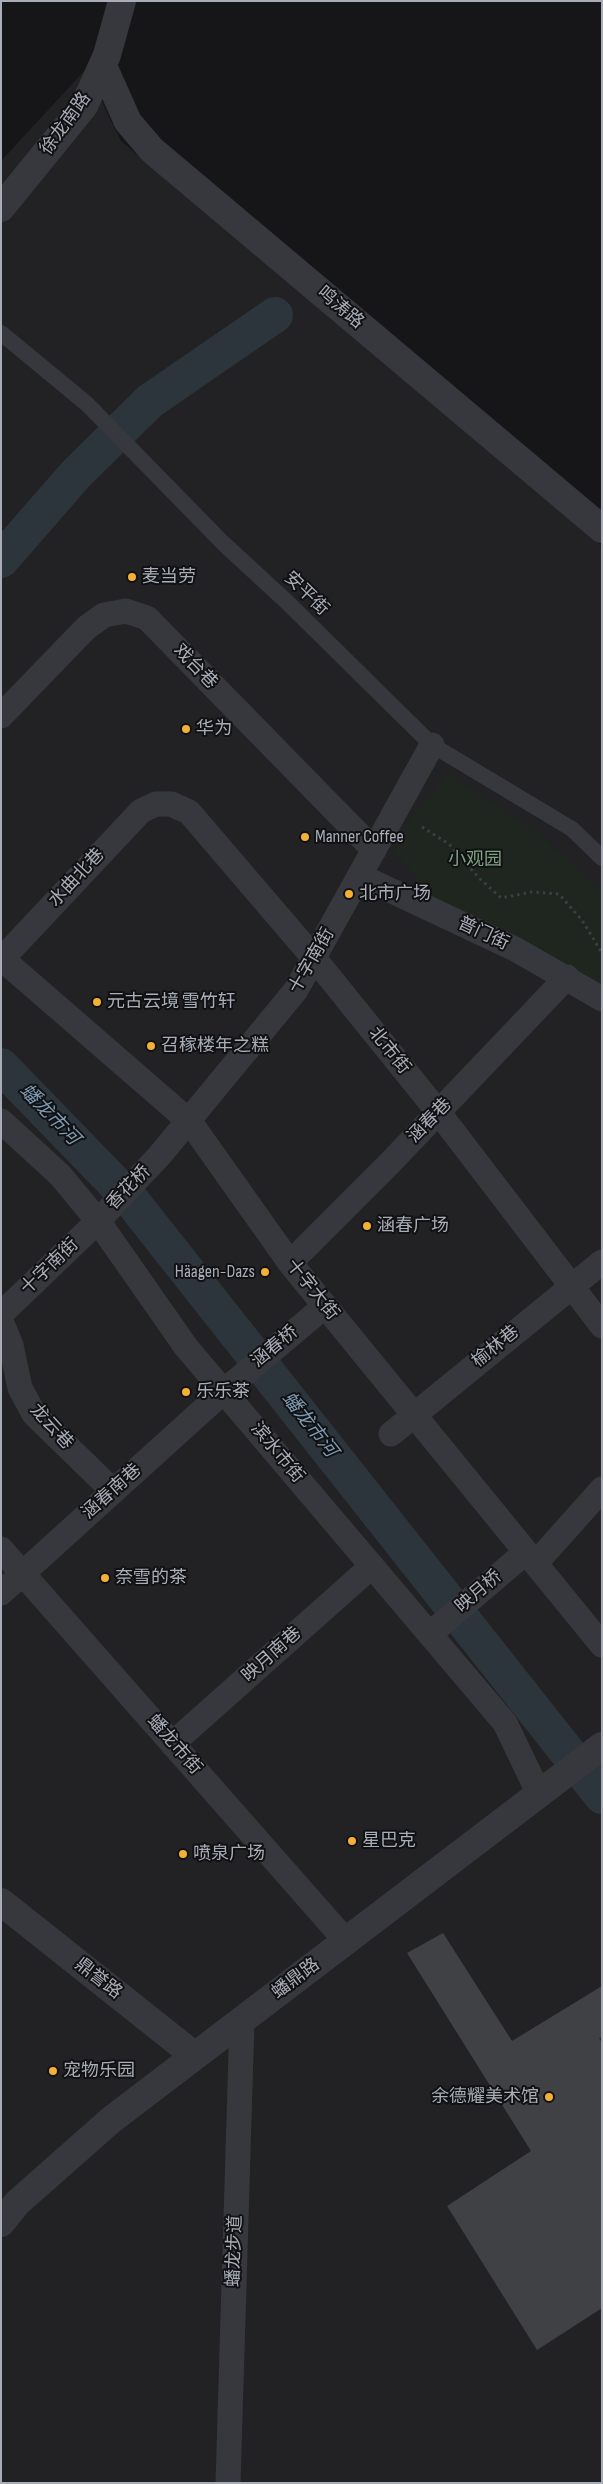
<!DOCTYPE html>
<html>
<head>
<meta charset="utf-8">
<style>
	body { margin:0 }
	#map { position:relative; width:603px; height:2484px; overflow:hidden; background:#161618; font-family:"Sofia Sans Condensed",sans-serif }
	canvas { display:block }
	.frame { position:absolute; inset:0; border:2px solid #a8adb8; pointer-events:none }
</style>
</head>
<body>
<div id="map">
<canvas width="603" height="2484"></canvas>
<div class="frame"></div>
</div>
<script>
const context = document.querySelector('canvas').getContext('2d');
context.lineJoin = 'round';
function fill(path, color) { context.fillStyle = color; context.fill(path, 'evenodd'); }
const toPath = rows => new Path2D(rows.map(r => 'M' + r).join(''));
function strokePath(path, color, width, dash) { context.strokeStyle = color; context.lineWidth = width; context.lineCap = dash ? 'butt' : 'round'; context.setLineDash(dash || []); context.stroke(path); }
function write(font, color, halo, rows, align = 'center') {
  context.font = font + ' "Sofia Sans Condensed","Noto Sans SC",sans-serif'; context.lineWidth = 4; context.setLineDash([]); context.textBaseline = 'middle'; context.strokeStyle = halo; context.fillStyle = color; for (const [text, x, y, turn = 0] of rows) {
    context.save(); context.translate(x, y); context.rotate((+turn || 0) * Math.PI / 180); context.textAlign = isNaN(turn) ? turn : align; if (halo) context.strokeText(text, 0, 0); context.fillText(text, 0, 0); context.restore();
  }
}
const built = toPath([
	[86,69,121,141,602,546,602,2483,1,2483,1,161]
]);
const green = toPath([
	[449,774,535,831,602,892,602,992,409,891,418,876,388,846]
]);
const canal = toPath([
	[1,560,76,474,150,401,275,315],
	[1,1066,131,1200,602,1796]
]);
const building = toPath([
	[443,1933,512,2041,602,1986,602,2037,599,2038,602,2043,602,2308,537,2350,447,2206,531,2151,407,1953]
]);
const path = toPath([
	[422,827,449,844,480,879,501,898,532,892,559,894,582,920,602,953]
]);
const service = toPath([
	[1,333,87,404,223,543,287,602,432,745,572,829,602,858]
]);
const pedestrian = toPath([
	[1,716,86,628,104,615,126,611,147,618,374,850],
	[360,876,515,949,602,999],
	[1,958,190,1122,290,1263,602,1645],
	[2,959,141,811,156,804,171,804,189,812,314,958,439,1113,602,1326],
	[1,1121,60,1175,98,1221,186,1347,505,1723,539,1794],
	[290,1263,388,1165,567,977],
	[1,1314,98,1221,160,1155,296,990,432,745],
	[1,1321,11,1345,20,1388,34,1414,113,1491],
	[391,1434,602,1262],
	[1,1549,346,1941],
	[536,1563,602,1489],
	[1,1593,224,1391,325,1306],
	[430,1634,526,1552],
	[172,1744,372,1566],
	[228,2483,242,2020]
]);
const minor = toPath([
	[103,66,128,122,152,150,602,529],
	[1,208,84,106,107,55,122,1],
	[1,1902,195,2056],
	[1,2223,17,2203,111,2120,602,1746]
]);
const markers = [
	[132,577,5,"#f2b134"],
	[186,729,5,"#f2b134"],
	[305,837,5,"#f2b134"],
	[349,894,5,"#f2b134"],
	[97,1002,5,"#f2b134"],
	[151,1046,5,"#f2b134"],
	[367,1226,5,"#f2b134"],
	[265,1272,5,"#f2b134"],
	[186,1392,5,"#f2b134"],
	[105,1578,5,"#f2b134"],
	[352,1841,5,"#f2b134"],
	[183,1854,5,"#f2b134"],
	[53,2071,5,"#f2b134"],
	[549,2097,5,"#f2b134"]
];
const streetNames = [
	["徐龙南路",66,124,-54],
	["鸣涛路",340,308,40],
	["安平街",306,594,44],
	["戏台巷",195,667,46],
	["水曲北巷",77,878,-47],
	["普门街",483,934,25],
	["十字南街",312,961,-60],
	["北市街",389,1051,51],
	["涵春巷",430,1121,-46],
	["香花桥",129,1188,-46],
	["十字南街",50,1267,-44],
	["十字大街",312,1290,51],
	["涵春桥",275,1347,-40],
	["榆林巷",496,1347,-39],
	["龙云巷",51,1427,48],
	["滨水市街",277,1453,50],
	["涵春南巷",112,1492,-42],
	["映月桥",479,1592,-41],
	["映月南巷",272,1655,-42],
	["蟠龙市街",174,1745,49],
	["鼎誉路",98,1979,38],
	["蟠鼎路",296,1979,-37],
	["蟠龙步道",235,2251,-88]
];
const poiNames = [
	["麦当劳",142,577],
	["华为",196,729],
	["Manner Coffee",315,837],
	["北市广场",359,894],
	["元古云境 雪竹轩",107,1002],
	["召稼楼年之糕",161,1046],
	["涵春广场",377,1226],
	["Häagen-Dazs",255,1272,"right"],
	["乐乐茶",196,1392],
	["奈雪的茶",115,1578],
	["星巴克",362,1841],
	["喷泉广场",193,1854],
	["宠物乐园",63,2071],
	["余德耀美术馆",539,2097,"right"]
];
const parkNames = [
	["小观园",475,860]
];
const waterNames = [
	["蟠龙市河",49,1115,46],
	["蟠龙市河",309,1425,52]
];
fill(built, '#222225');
fill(green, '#1e261f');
strokePath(canal, '#2c353c', 36);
fill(building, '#404145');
strokePath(path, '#3d3f44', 3, [2.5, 4]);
strokePath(service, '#37383d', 16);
strokePath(pedestrian, '#37383d', 25);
strokePath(minor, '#37383d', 28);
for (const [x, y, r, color] of markers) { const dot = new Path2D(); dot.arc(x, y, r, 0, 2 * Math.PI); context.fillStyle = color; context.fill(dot); strokePath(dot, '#111113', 2); }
write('18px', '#a8adb8', '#111113', streetNames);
write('18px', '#a8adb8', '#111113', poiNames, 'left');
write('18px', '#7fa381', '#111113', parkNames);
write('italic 19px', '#7f9bb3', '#111113', waterNames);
</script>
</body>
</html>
